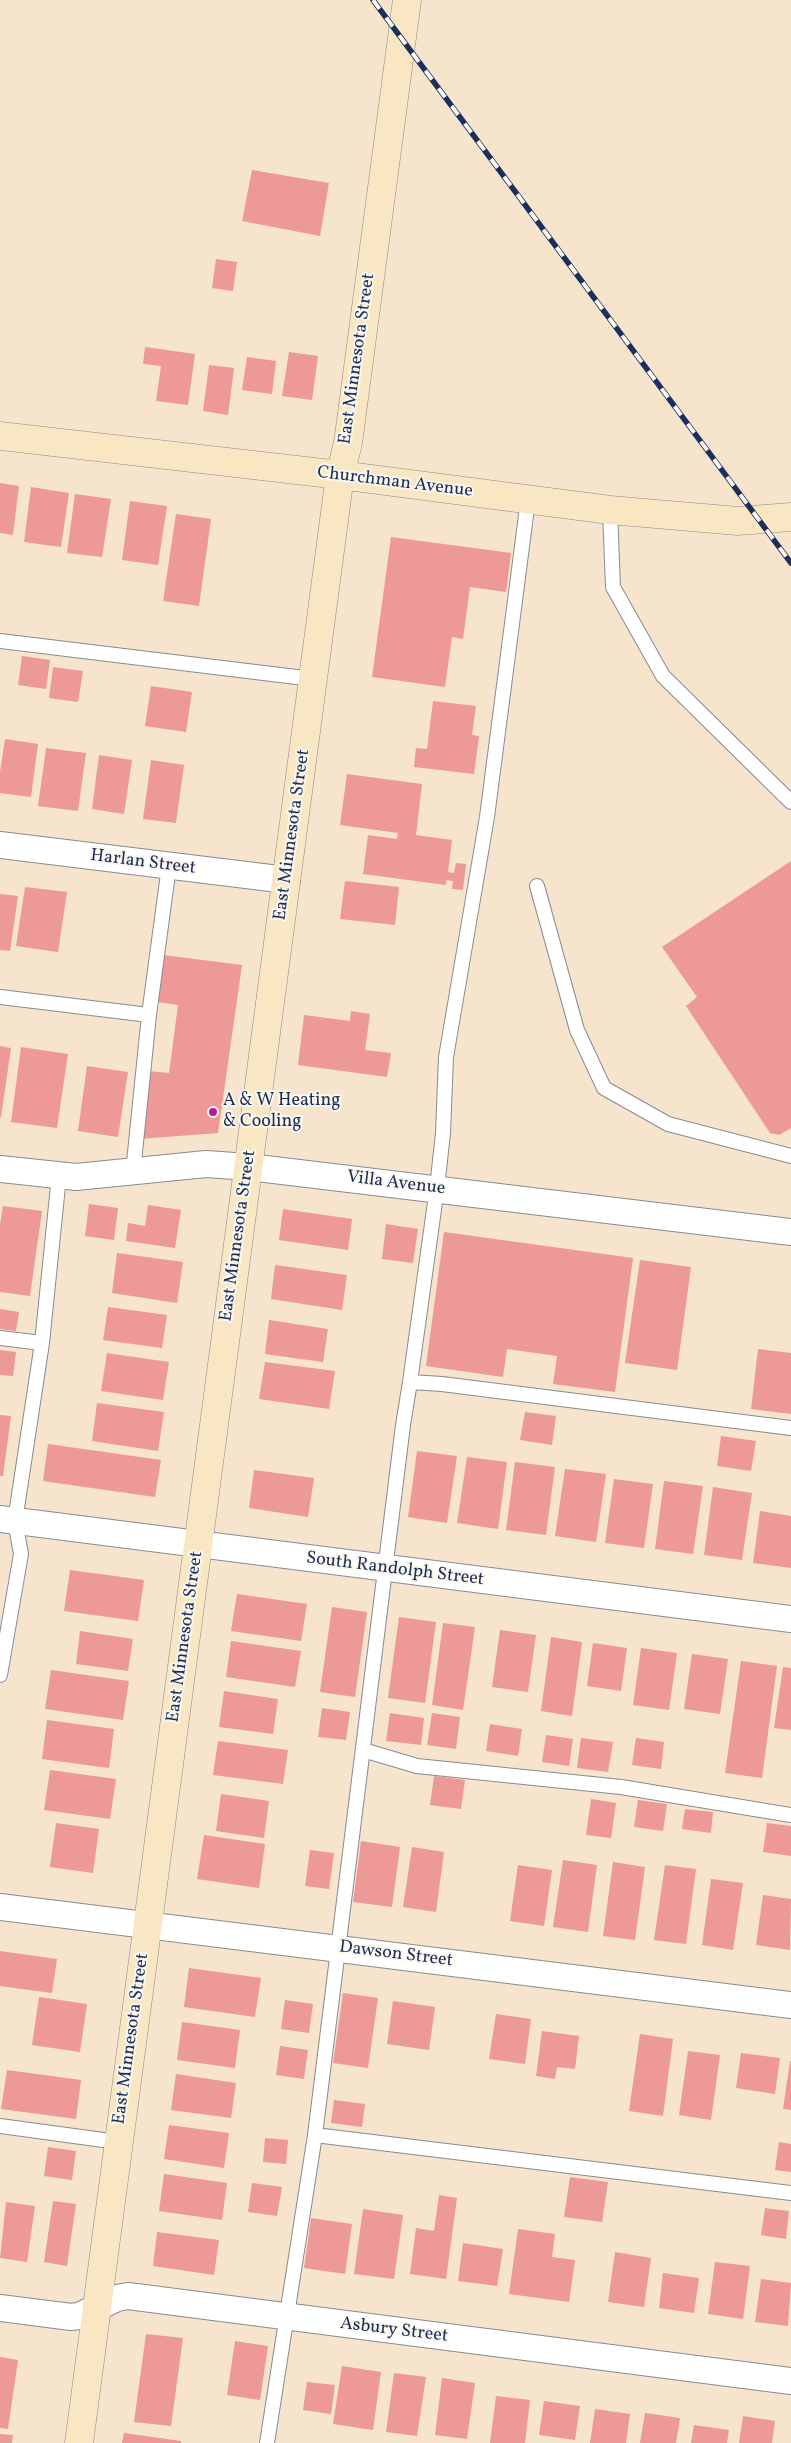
<!DOCTYPE html>
<html>
<head>
<meta charset="utf-8">
<style>
	body { margin:0 }
	canvas { display:block; background:#f6e4cc }
</style>
</head>
<body>
<canvas width="791" height="2443"></canvas>
<script>
const context = document.querySelector('canvas').getContext('2d');
context.lineJoin = 'round';
function fill(path, color) { context.fillStyle = color; context.fill(path, 'evenodd'); }
const toPath = rows => new Path2D(rows.map(r => 'M' + r).join(''));
function strokePath(path, color, width, dash) { context.strokeStyle = color; context.lineWidth = width; context.lineCap = dash ? 'butt' : 'round'; context.setLineDash(dash || []); context.stroke(path); }
function write(font, color, halo, rows, align = 'center') {
  context.font = font + ' Vollkorn,serif'; context.lineWidth = 4; context.setLineDash([]); context.textBaseline = 'middle'; context.strokeStyle = halo; context.fillStyle = color; for (const [text, x, y, turn = 0] of rows) {
    context.save(); context.translate(x, y); context.rotate((+turn || 0) * Math.PI / 180); context.textAlign = isNaN(turn) ? turn : align; if (halo) context.strokeText(text, 0, 0); context.fillText(text, 0, 0); context.restore();
  }
}
const building = toPath([
	[252,170,329,183,320,236,242,221],
	[216,259,237,262,233,291,212,288],
	[145,347,195,354,188,405,156,401,161,366,143,364],
	[289,352,318,356,312,400,282,396],
	[247,357,276,361,272,394,242,390],
	[209,365,234,368,228,415,203,411],
	[0,483,19,486,13,535,0,533],
	[31,487,69,493,61,547,24,542],
	[75,494,111,499,102,557,67,553],
	[130,501,167,506,158,565,122,560],
	[176,514,211,519,199,606,163,601],
	[391,537,511,553,506,592,470,587,463,639,452,637,445,687,372,677],
	[22,656,50,660,46,689,18,685],
	[53,667,83,671,78,702,49,698],
	[151,686,192,692,186,732,145,726],
	[433,701,476,706,472,735,479,736,474,774,414,767,416,748,427,749],
	[5,739,38,744,31,797,0,793,0,772],
	[46,748,86,753,78,811,38,806],
	[99,755,132,760,124,814,92,809],
	[151,760,184,765,176,823,143,819],
	[347,774,422,784,416,835,452,840,448,872,454,873,456,863,466,864,463,890,452,889,453,881,446,880,446,885,363,874,368,835,397,839,398,833,340,825],
	[791,861,791,1128,779,1135,770,1133,686,1006,697,997,662,947],
	[345,881,399,887,395,925,340,919],
	[25,887,67,892,58,952,16,946],
	[0,894,18,896,10,951,0,950],
	[163,955,242,965,218,1133,139,1139,149,1071,169,1073,178,1005,157,1002],
	[351,1011,370,1014,365,1050,391,1053,387,1077,298,1065,304,1015,350,1021],
	[0,1046,11,1048,1,1117,0,1117],
	[21,1047,68,1054,57,1128,11,1122],
	[87,1066,128,1072,118,1137,78,1131],
	[89,1204,118,1208,114,1240,85,1236],
	[148,1205,181,1210,175,1248,126,1241,128,1223,145,1226],
	[3,1206,42,1211,30,1296,0,1292,0,1224],
	[283,1209,352,1219,348,1250,279,1240],
	[386,1224,418,1229,413,1263,382,1259],
	[444,1232,633,1258,615,1392,553,1384,557,1356,507,1349,503,1377,426,1366],
	[117,1253,183,1262,177,1303,112,1293],
	[640,1260,691,1267,677,1370,625,1363],
	[275,1265,347,1275,342,1310,271,1299],
	[108,1307,167,1315,162,1348,103,1340],
	[0,1309,19,1312,16,1331,0,1329],
	[269,1320,328,1329,323,1362,265,1354],
	[758,1349,791,1353,791,1414,751,1409],
	[0,1350,16,1352,13,1376,0,1375],
	[107,1353,169,1362,163,1400,101,1391],
	[265,1362,335,1371,329,1409,259,1399],
	[97,1403,164,1412,158,1451,92,1441],
	[525,1412,556,1416,552,1445,520,1440],
	[0,1415,11,1416,3,1476,0,1476],
	[721,1436,756,1441,751,1471,717,1466],
	[48,1444,161,1460,155,1497,43,1481],
	[417,1451,457,1456,447,1523,408,1517],
	[467,1457,507,1462,498,1529,457,1523],
	[515,1462,555,1467,546,1535,506,1530],
	[565,1469,606,1474,596,1542,555,1536],
	[254,1470,314,1478,308,1517,249,1508],
	[614,1479,653,1484,644,1548,605,1543],
	[664,1481,703,1486,693,1554,655,1549],
	[713,1487,752,1493,742,1560,704,1555],
	[760,1511,791,1516,791,1568,753,1563],
	[70,1570,144,1580,138,1621,64,1611],
	[237,1594,307,1604,301,1641,231,1631],
	[332,1607,367,1612,355,1697,320,1692],
	[399,1617,436,1622,425,1703,388,1698],
	[443,1623,475,1627,463,1710,432,1705],
	[500,1630,536,1635,528,1692,492,1687],
	[80,1631,133,1639,128,1671,76,1664],
	[551,1637,582,1642,572,1716,541,1711],
	[231,1641,301,1651,295,1687,226,1677],
	[593,1643,627,1648,621,1691,587,1686],
	[641,1648,677,1653,669,1710,633,1705],
	[692,1654,728,1659,720,1714,684,1709],
	[741,1661,777,1666,762,1778,725,1773],
	[783,1667,791,1668,791,1730,774,1728],
	[51,1670,129,1681,123,1720,45,1709],
	[224,1691,278,1699,273,1734,219,1727],
	[322,1708,350,1712,346,1740,318,1737],
	[390,1713,424,1718,421,1745,386,1741],
	[432,1713,460,1717,456,1749,427,1745],
	[47,1720,114,1729,109,1768,42,1759],
	[490,1724,522,1729,518,1756,486,1751],
	[546,1735,573,1739,569,1766,542,1762],
	[581,1738,613,1742,608,1772,577,1768],
	[636,1738,664,1742,661,1769,632,1765],
	[218,1741,288,1750,283,1784,213,1775],
	[50,1770,116,1779,110,1819,44,1810],
	[434,1776,465,1780,461,1809,430,1805],
	[221,1794,269,1801,264,1838,216,1831],
	[591,1799,616,1803,611,1838,586,1835],
	[638,1800,667,1804,663,1831,634,1827],
	[685,1809,713,1812,711,1833,682,1829],
	[56,1823,99,1829,93,1873,50,1867],
	[767,1823,791,1826,791,1856,763,1852],
	[204,1835,265,1844,259,1888,197,1879],
	[361,1841,400,1847,392,1907,353,1902],
	[412,1847,444,1852,436,1912,403,1907],
	[310,1850,334,1853,329,1889,305,1886],
	[563,1860,597,1865,588,1932,553,1927],
	[613,1862,645,1867,635,1940,603,1936],
	[518,1865,552,1870,544,1926,510,1921],
	[665,1865,696,1869,686,1944,654,1940],
	[711,1879,743,1883,733,1950,702,1945],
	[763,1895,791,1899,790,1950,756,1945],
	[0,1951,57,1959,52,1993,0,1986],
	[189,1968,261,1978,255,2017,184,2007],
	[343,1993,378,1998,368,2068,333,2063],
	[39,1997,87,2004,80,2052,32,2045],
	[285,2000,313,2004,309,2033,281,2029],
	[393,2001,435,2007,429,2050,387,2044],
	[496,2014,531,2019,525,2064,489,2059],
	[182,2022,240,2030,235,2068,177,2060],
	[542,2031,579,2036,575,2069,557,2067,555,2079,536,2076],
	[640,2034,673,2039,663,2116,629,2111],
	[280,2046,308,2050,304,2079,276,2075],
	[688,2051,720,2055,711,2120,679,2115],
	[741,2053,780,2058,775,2094,736,2088],
	[790,2061,791,2061,791,2110,783,2109],
	[7,2070,81,2080,76,2119,1,2109],
	[176,2074,236,2083,231,2118,171,2110],
	[334,2100,365,2104,362,2127,331,2123],
	[169,2125,229,2133,224,2168,164,2159],
	[265,2138,288,2140,286,2164,263,2162],
	[779,2142,791,2144,791,2172,775,2170],
	[48,2147,76,2151,72,2180,44,2176],
	[164,2174,227,2183,222,2220,159,2211],
	[570,2177,608,2182,602,2222,564,2217],
	[252,2183,282,2187,277,2216,248,2212],
	[439,2195,457,2198,446,2279,410,2274,416,2228,434,2231],
	[53,2201,76,2204,67,2266,44,2262],
	[6,2202,35,2206,27,2262,0,2258],
	[765,2208,789,2211,786,2239,761,2235],
	[363,2209,403,2215,394,2279,354,2274],
	[311,2218,352,2224,345,2274,304,2268],
	[518,2229,555,2234,552,2257,575,2260,569,2302,509,2294],
	[157,2232,219,2240,214,2275,153,2266],
	[463,2243,503,2249,497,2286,458,2281],
	[615,2252,651,2258,644,2307,608,2302],
	[715,2262,750,2266,743,2319,708,2314],
	[663,2273,699,2278,694,2313,659,2308],
	[761,2279,791,2283,788,2326,755,2322],
	[146,2334,183,2338,171,2426,134,2422],
	[235,2341,268,2346,260,2400,227,2395],
	[0,2357,18,2360,8,2429,0,2428],
	[342,2366,381,2372,373,2430,333,2424],
	[394,2373,426,2377,417,2436,386,2432],
	[442,2378,475,2383,467,2439,435,2435],
	[307,2382,335,2385,331,2414,303,2410],
	[496,2396,530,2400,525,2443,490,2443],
	[544,2401,580,2406,575,2440,539,2435],
	[595,2409,630,2414,626,2443,590,2443],
	[645,2413,680,2418,676,2443,640,2443],
	[743,2416,775,2421,772,2443,739,2443],
	[694,2425,729,2430,727,2443,691,2443],
	[124,2433,181,2441,181,2443,122,2443],
	[0,2434,13,2435,12,2443,0,2443]
]);
const lane = toPath([
	[610,510,613,587,663,676,791,802],
	[0,641,313,679],
	[537,886,577,1030,604,1088,668,1124,791,1156],
	[0,997,149,1015],
	[133,1172,149,1015,169,866],
	[0,1338,42,1343,59,1176],
	[410,1382,437,1188,443,1133,446,1057,487,817,528,500],
	[0,1675,21,1554,15,1521,42,1343],
	[363,1750,417,1766,621,1787,791,1815],
	[0,2126,118,2142],
	[315,2135,791,2193],
	[267,2443,315,2135,403,1425,410,1382,442,1384,791,1428]
]);
const street = toPath([
	[0,845,287,880],
	[0,1169,76,1177,206,1164,249,1167,791,1232],
	[0,1519,791,1619],
	[0,1907,791,2005],
	[0,2308,71,2317,79,2316,117,2298,128,2296,791,2381]
]);
const secondary = toPath([
	[0,436,340,475,610,510,738,521,791,517],
	[79,2443,340,475,348,443,407,0]
]);
const rail = toPath([
	[373,0,791,563]
]);
const markers = [
	[213,1112,5,"#b5179e"]
];
const streetNames = [
	["East Minnesota Street",358,359,-82],
	["Churchman Avenue",395,483,7],
	["East Minnesota Street",293,835,-82],
	["Harlan Street",143,863,7],
	["Villa Avenue",396,1184,7],
	["East Minnesota Street",239,1236,-82],
	["South Randolph Street",395,1570,7],
	["East Minnesota Street",186,1637,-82],
	["Dawson Street",396,1955,7],
	["East Minnesota Street",132,2039,-82],
	["Asbury Street",394,2331,7]
];
const poiNames = [
	["A & W Heating",223,1102],
	["& Cooling",223,1123]
];
fill(building, '#ec9998');
strokePath(lane, '#888a95', 16);
strokePath(street, '#888a95', 28);
strokePath(secondary, '#888a95', 29);
strokePath(lane, '#fff', 14);
strokePath(street, '#fff', 26);
strokePath(secondary, '#f9e7c3', 28);
strokePath(rail, '#1b2f5e', 5.5);
strokePath(rail, '#fbf7ec', 4, [11]);
for (const [x, y, r, color] of markers) { const dot = new Path2D(); dot.arc(x, y, r, 0, 2 * Math.PI); context.fillStyle = color; context.fill(dot); strokePath(dot, '#fbf7ec', 2); }
write('18px', '#1b2f5e', '#fbf7ec', streetNames);
write('18px', '#1b2f5e', '#fbf7ec', poiNames, 'left');
</script>
</body>
</html>
